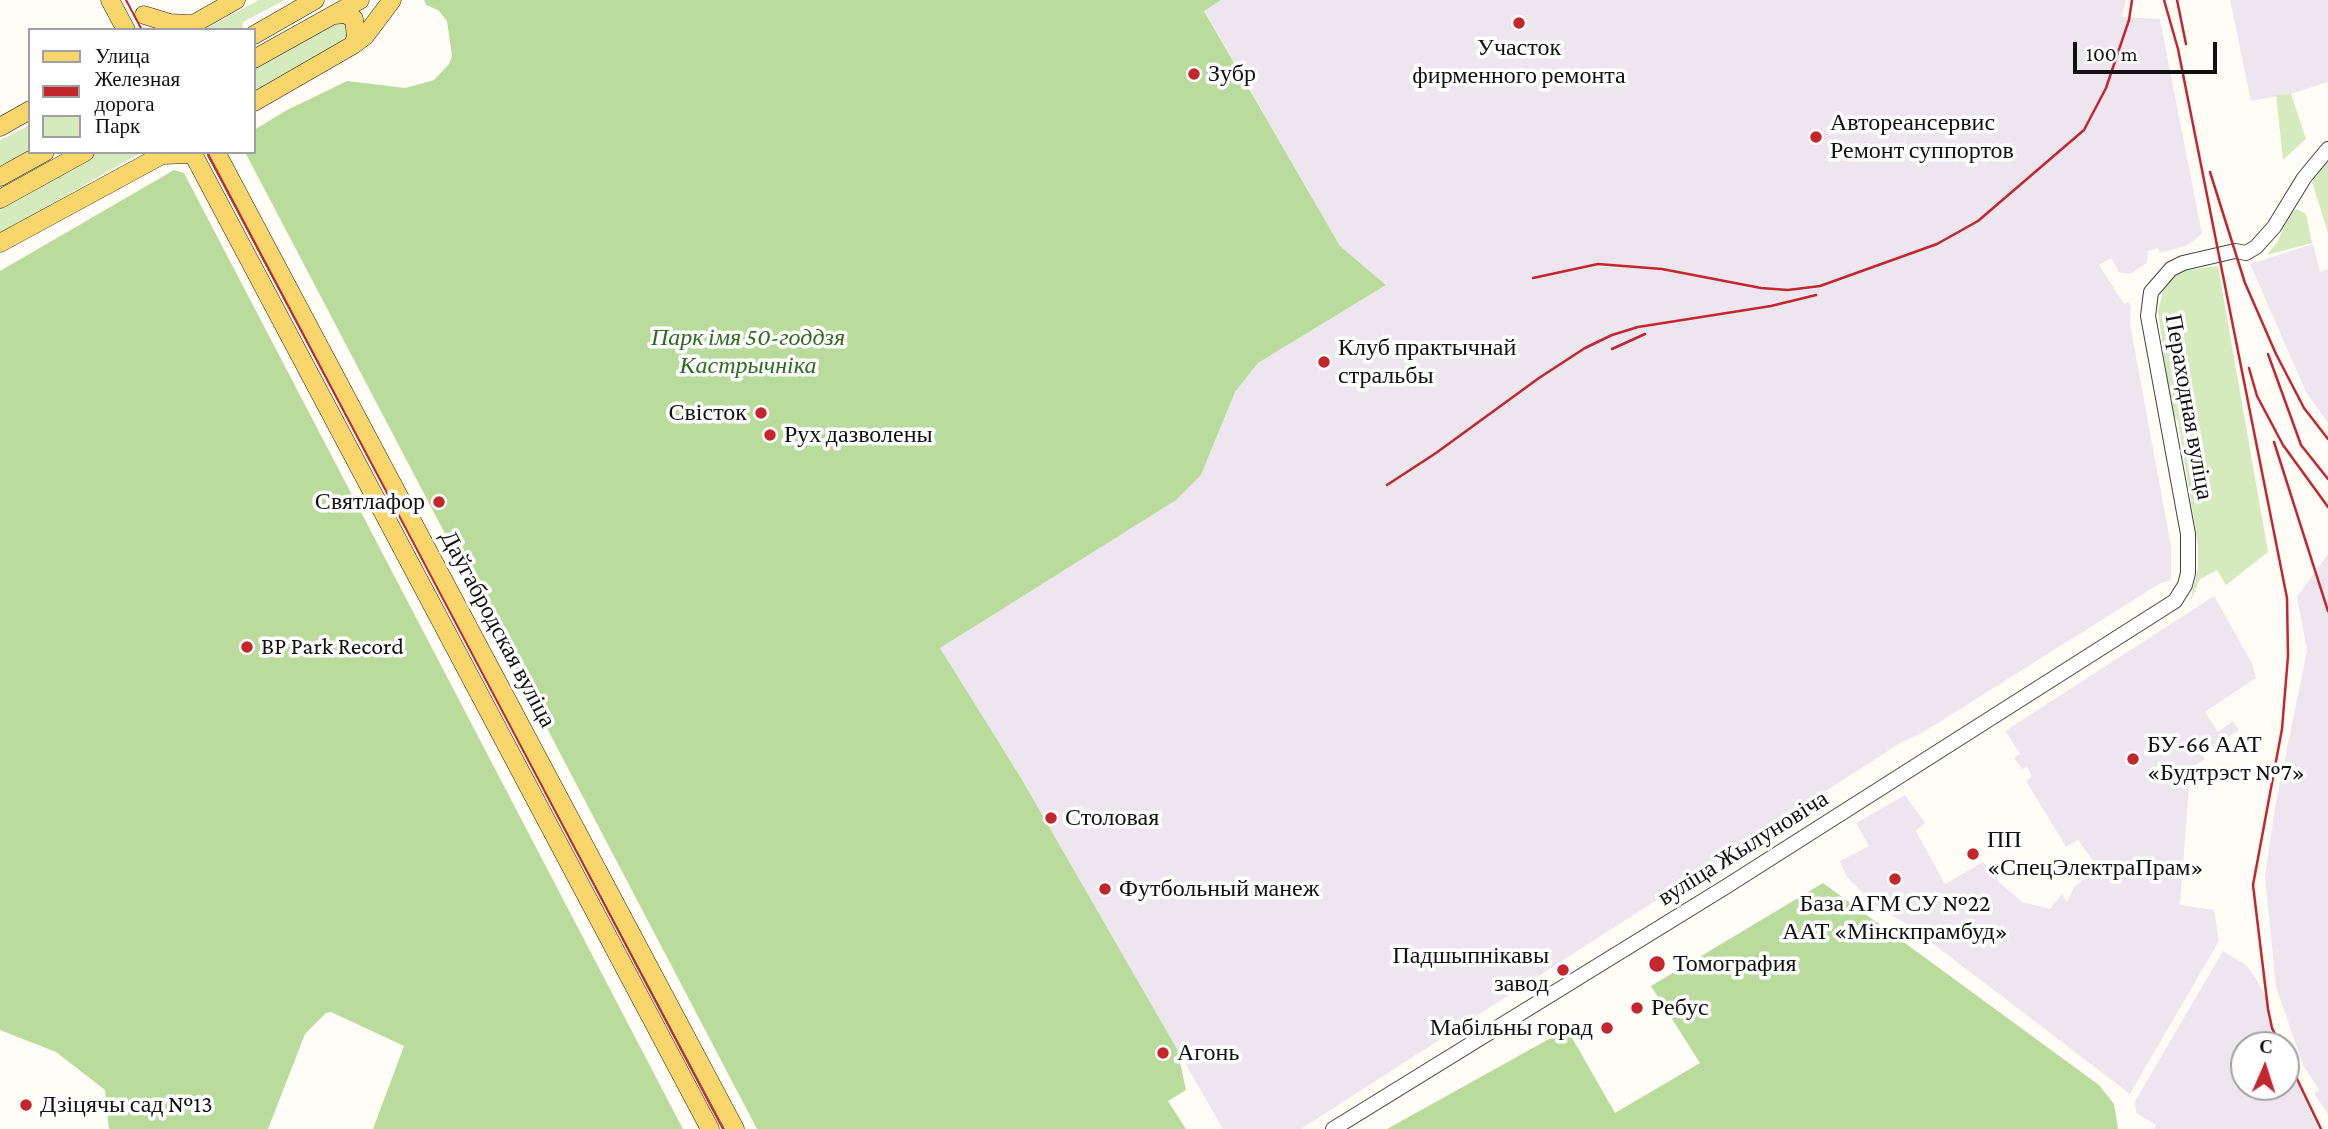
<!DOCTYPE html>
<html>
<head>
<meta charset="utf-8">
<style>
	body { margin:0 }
	#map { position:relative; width:2328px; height:1129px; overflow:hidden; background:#fffdf5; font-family:"Crimson Pro",serif }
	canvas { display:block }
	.legend { position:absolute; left:28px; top:28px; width:228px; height:126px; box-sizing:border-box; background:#fff; border:2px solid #a0a0a0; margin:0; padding:9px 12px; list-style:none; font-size:21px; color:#111 }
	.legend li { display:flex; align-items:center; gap:14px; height:35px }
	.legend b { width:35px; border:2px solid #a0a0a0 }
	.north { position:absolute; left:2230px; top:1031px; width:70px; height:70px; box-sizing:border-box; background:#fff; border:2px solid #a0a0a0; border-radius:50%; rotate:3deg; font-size:19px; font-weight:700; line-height:28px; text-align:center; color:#111 }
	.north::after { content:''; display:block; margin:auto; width:24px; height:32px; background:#c4262e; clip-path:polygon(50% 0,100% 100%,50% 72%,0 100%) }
	.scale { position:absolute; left:2073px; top:42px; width:144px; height:32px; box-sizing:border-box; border:4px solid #111; border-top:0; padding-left:9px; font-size:21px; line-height:24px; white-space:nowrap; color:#111; -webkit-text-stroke:5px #fff; paint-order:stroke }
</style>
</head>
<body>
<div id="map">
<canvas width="2328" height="1129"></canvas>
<ul class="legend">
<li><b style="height:9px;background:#f9d66b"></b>Улица</li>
<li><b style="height:9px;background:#c4262e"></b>Железная дорога</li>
<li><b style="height:19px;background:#d5ebbd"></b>Парк</li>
</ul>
<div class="north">С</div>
<div class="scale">100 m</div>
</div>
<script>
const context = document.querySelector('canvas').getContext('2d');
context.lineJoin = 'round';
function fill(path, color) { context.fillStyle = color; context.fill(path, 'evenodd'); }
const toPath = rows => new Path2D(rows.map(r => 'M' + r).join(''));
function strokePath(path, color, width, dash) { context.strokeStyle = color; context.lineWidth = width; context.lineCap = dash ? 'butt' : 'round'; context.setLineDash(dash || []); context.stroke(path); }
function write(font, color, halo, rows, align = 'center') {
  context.font = font + ' "Crimson Pro",serif'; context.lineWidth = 7; context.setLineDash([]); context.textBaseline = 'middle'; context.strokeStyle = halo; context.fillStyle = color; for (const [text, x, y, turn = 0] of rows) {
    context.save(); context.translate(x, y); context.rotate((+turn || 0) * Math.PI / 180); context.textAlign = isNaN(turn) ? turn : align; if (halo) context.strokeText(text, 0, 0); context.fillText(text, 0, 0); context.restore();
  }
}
const industrial = toPath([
	[1221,0,2126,0,2122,17,2160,19,2202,234,2188,245,2160,253,2158,248,2148,251,2147,263,2130,274,2119,272,2111,258,2099,265,2124,304,2128,302,2131,306,2130,324,2171,546,2171,580,2159,584,1922,733,1902,742,1301,1129,1223,1129,1021,778,940,648,1201,475,1235,392,1258,363,1386,285,1340,246,1204,10],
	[2230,0,2328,0,2328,82,2291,94,2251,101],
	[2313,244,2320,272,2328,269,2328,423,2306,392,2250,264],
	[2328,554,2328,1114,2314,1094,2319,1090,2303,1065,2276,987,2265,876,2275,807,2307,651,2297,597],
	[2214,596,2252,663,2256,678,2205,712,2218,732,2233,721,2239,730,2202,754,2205,759,2178,777,2189,786,2180,905,2214,910,2219,941,2130,1094,1907,924,1876,906,1846,876,1840,861,1869,846,1856,823,1905,795,1925,823,1916,831,1945,884,1983,862,1997,880,2022,902,2050,909,2062,894,2067,902,2074,887,2098,868,2078,840,2066,847,2026,781,2032,776,2027,767,2022,769,2014,758,2020,754,2005,731],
	[2223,951,2246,965,2257,980,2267,999,2273,1026,2281,1045,2244,1045,2244,1087,2286,1087,2286,1056,2318,1129,2154,1129,2156,1125,2136,1113,2135,1101]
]);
const green = toPath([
	[259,0,285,0,243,22,242,30,203,30],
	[338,19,348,20,350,38,254,92,254,65],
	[2291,94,2306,139,2283,160,2276,95],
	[30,125,30,151,0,168,0,140],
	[96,152,142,152,0,233,0,207],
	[2328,160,2328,233,2312,182],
	[2297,209,2306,214,2312,243,2267,255,2278,241,2290,212],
	[2218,266,2268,552,2226,585,2217,570,2200,579,2190,602,2198,568,2198,546,2178,421,2171,412,2158,310,2165,285,2172,277,2186,270]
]);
const forest = toPath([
	[424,0,1221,0,1204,11,1340,246,1386,285,1258,363,1235,392,1201,475,1176,500,940,648,1021,778,1177,1049,1186,1090,1168,1101,1186,1129,757,1129,245,152,254,152,254,130,287,110,347,81,405,88,434,80,449,64,452,56,447,21,438,10,426,5],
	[174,170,184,173,683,1129,373,1129,404,1046,331,1012,326,1013,305,1034,268,1129,109,1129,105,1090,56,1052,0,1030,0,271],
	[1823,883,2099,1085,2114,1104,2118,1129,1387,1129,1567,1029,1615,1113,1700,1063,1651,986]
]);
const minor = toPath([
	[1333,1129,1727,886,2175,601,2185,585,2188,573,2188,534,2148,316,2151,292,2171,269,2183,263,2235,251,2246,253,2256,247,2274,227,2304,178,2328,149]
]);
const major = toPath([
	[110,0,126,30],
	[144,15,170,23,189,24],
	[334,15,345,14,354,19,356,37,353,45],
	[183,30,236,0],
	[254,35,315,0],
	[254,59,360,0],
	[254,102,353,45,365,36,392,0],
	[0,127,30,110],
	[192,152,710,1129],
	[216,152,735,1129],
	[0,177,45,152],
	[0,199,85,152],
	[0,243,162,155,193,154]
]);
const tram = toPath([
	[126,0,142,30],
	[207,152,723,1129]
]);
const rail = toPath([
	[2164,0,2178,49,2287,598,2288,656,2282,729,2253,885,2268,1009,2272,1028,2280,1045],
	[2177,0,2186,44],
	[2210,172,2245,283,2276,354,2304,408,2328,439],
	[1533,278,1598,264,1662,269,1761,288,1788,290,1820,286,1937,244,1978,221,2084,130,2106,88,2129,20,2132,0],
	[1612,349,1645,334],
	[2268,354,2301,445,2328,479],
	[2249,368,2257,396,2283,445,2328,507],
	[2274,442,2328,611],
	[1387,485,1436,453,1539,378,1585,348,1612,335,1638,327,1771,306,1816,295],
	[2286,1056,2321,1129]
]);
const markers = [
	[1519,23,7,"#c4262e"],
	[1194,74,7,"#c4262e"],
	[1816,137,7,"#c4262e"],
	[1324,362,7,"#c4262e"],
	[761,413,7,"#c4262e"],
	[770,435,7,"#c4262e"],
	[439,502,7,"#c4262e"],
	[247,647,7,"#c4262e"],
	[2133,759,7,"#c4262e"],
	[1051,818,7,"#c4262e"],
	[1973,854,7,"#c4262e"],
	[1895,879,7,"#c4262e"],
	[1105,889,7,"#c4262e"],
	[1657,964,9,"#c4262e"],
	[1563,970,7,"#c4262e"],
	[1637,1008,7,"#c4262e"],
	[1607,1028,7,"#c4262e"],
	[1163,1053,7,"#c4262e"],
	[26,1105,7,"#c4262e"]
];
const poiNames = [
	["Участок",1519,48,"center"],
	["фирменного ремонта",1519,76,"center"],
	["Зубр",1208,74],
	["Автореансервис",1830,123],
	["Ремонт суппортов",1830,151],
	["Клуб практычнай",1338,348],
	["стральбы",1338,376],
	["Свісток",747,413,"right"],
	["Рух дазволены",784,435],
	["Святлафор",425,502,"right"],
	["BP Park Record",261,647],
	["БУ-66 ААТ",2147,745],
	["«Будтрэст №7»",2147,773],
	["Столовая",1065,818],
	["ПП",1987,840],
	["«СпецЭлектраПрам»",1987,868],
	["Футбольный манеж",1119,889],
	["База АГМ СУ №22",1895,904,"center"],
	["ААТ «Мінскпрамбуд»",1895,932,"center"],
	["Падшыпнікавы",1549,956,"right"],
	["завод",1549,984,"right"],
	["Томография",1673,964],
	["Ребус",1651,1008],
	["Мабільны горад",1593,1028,"right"],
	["Агонь",1177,1053],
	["Дзіцячы сад №13",40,1105]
];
const parkNames = [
	["Парк імя 50-годдзя",748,338],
	["Кастрычніка",748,366]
];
const streetNames = [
	["Пераходная вуліца",2189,407,80],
	["Даўгабродская вуліца",498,629,62],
	["вуліца Жылуновіча",1743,848,-32]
];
fill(industrial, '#eee6ef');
fill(green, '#d5ebbd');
fill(forest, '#b9dc9c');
strokePath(minor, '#444', 16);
strokePath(major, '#222', 19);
strokePath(minor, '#fff', 14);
strokePath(major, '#f9d66b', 18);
strokePath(tram, '#c4262e', 2);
strokePath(rail, '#c4262e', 2.5);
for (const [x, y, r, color] of markers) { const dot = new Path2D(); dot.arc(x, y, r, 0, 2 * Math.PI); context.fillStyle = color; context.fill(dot); strokePath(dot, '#fff', 2.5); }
write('24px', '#111', '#fff', poiNames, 'left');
write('italic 24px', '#2f6b1f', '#fff', parkNames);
write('24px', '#111', '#fff', streetNames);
</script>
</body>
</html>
